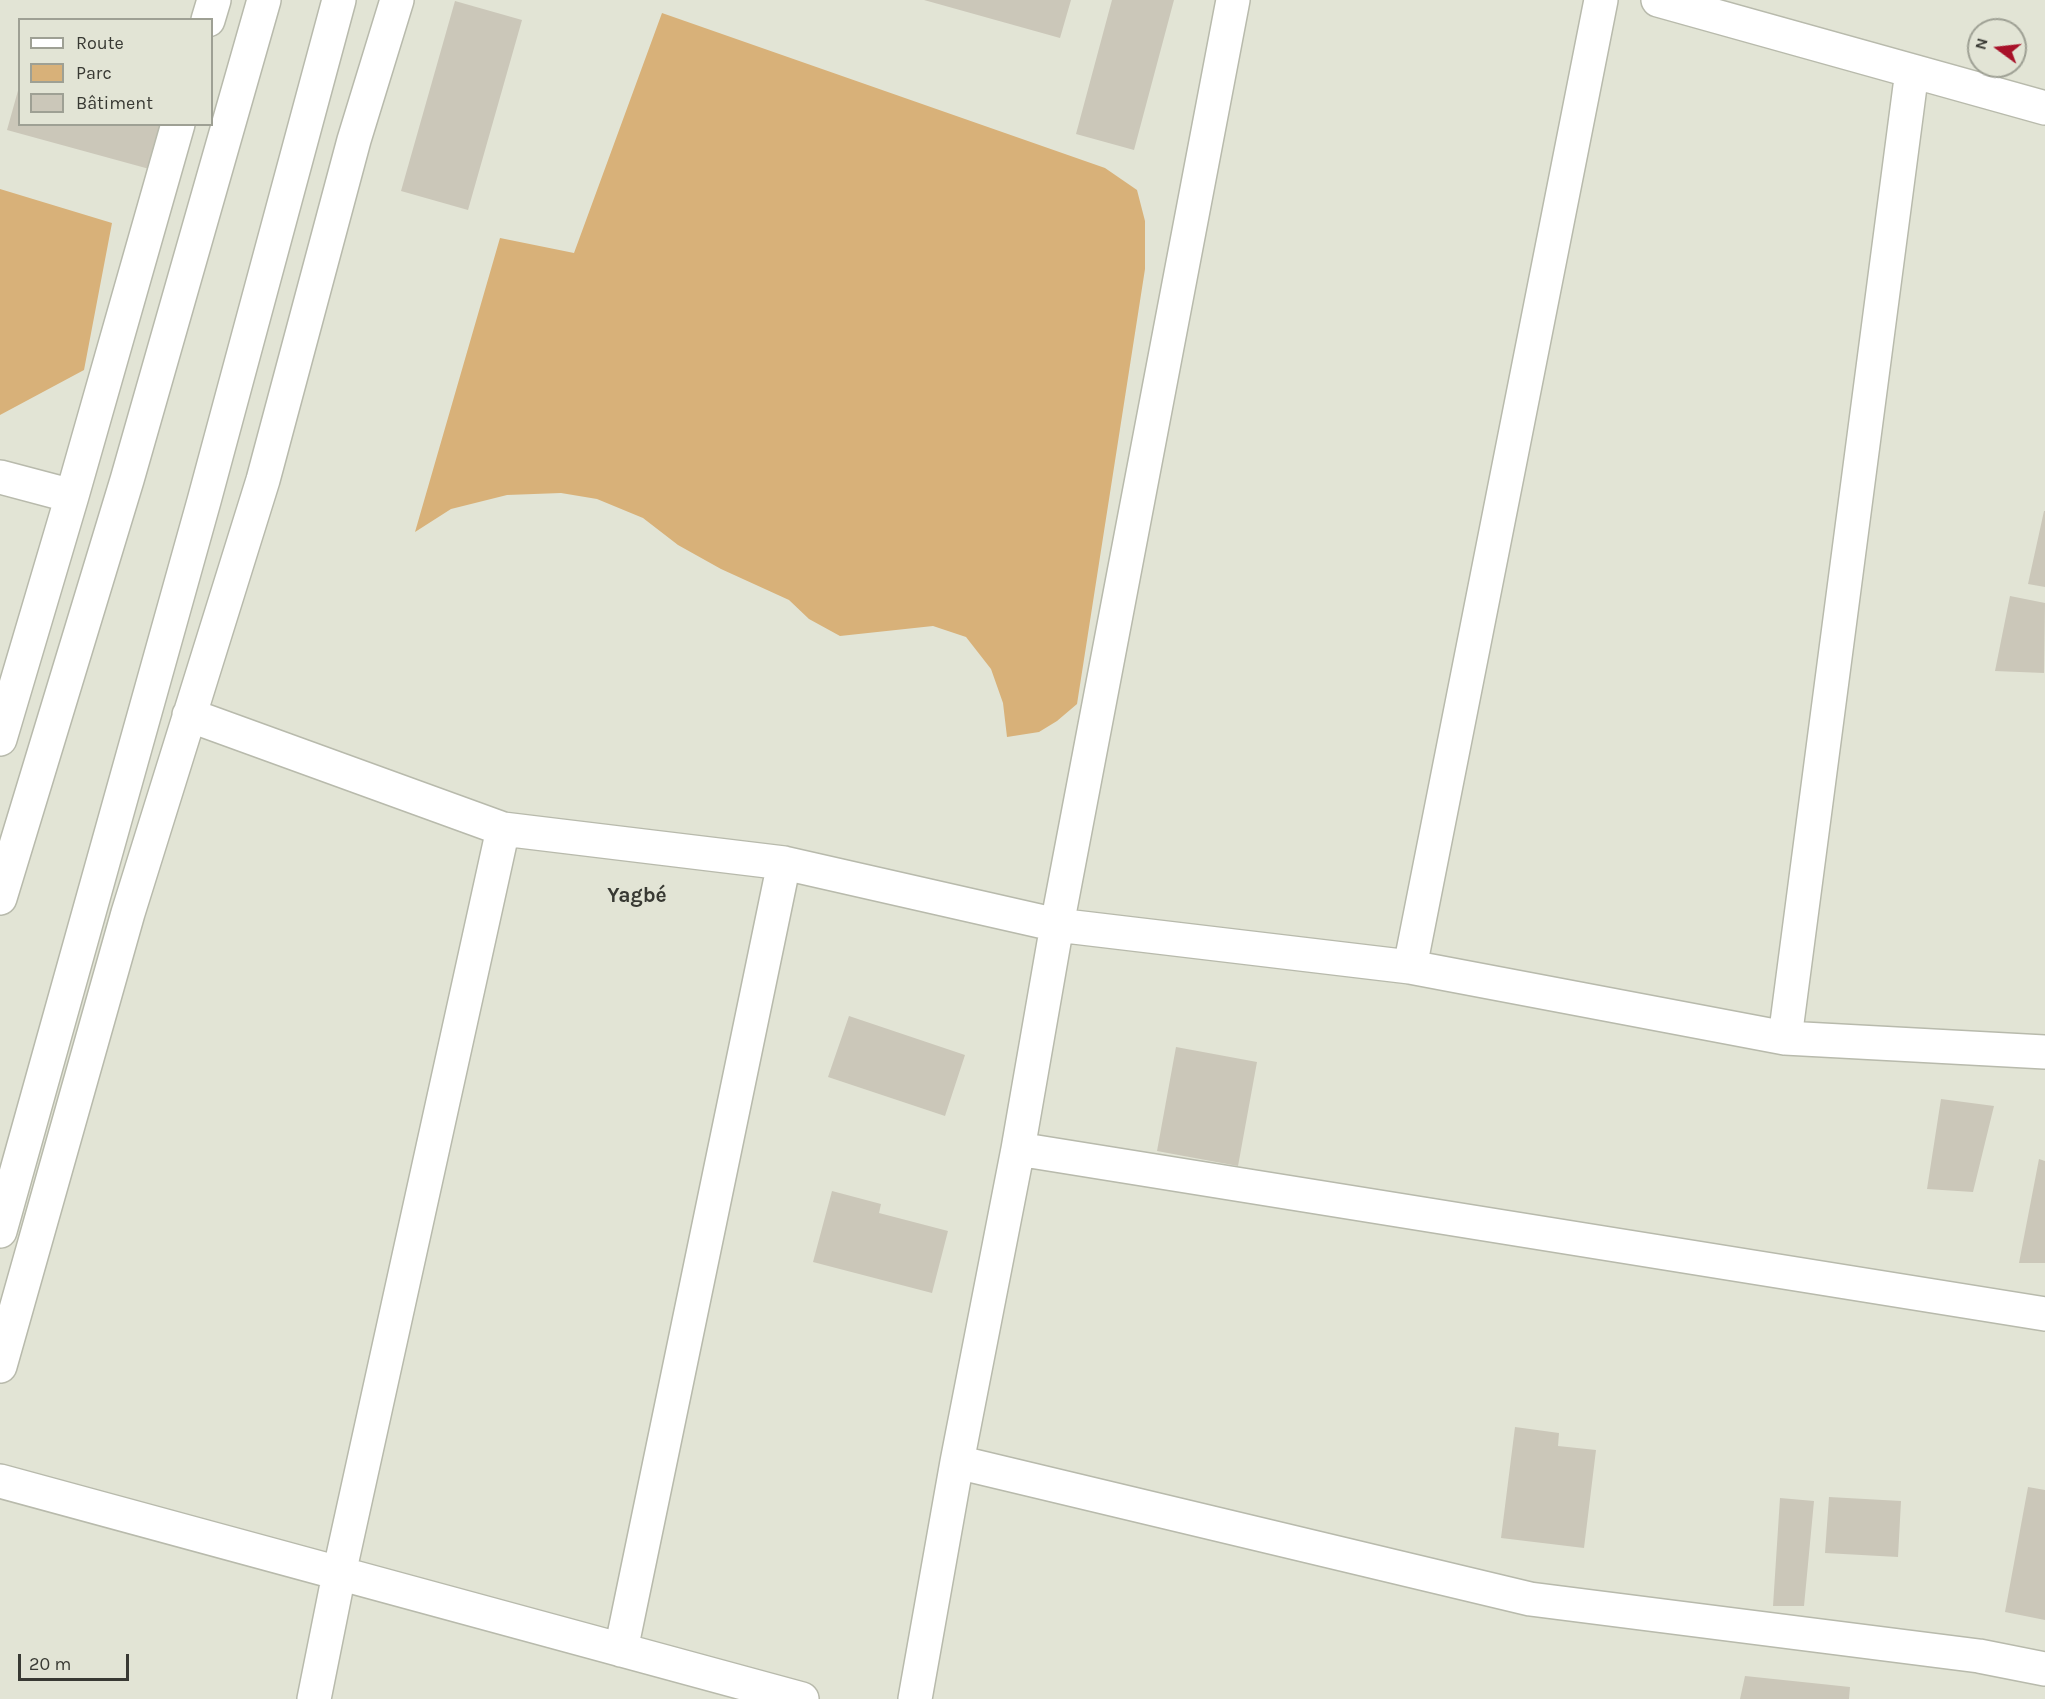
<!DOCTYPE html>
<html>
<head>
<meta charset="utf-8">
<style>
	body { margin:0 }
	#map { position:relative; width:2045px; height:1699px; overflow:hidden; background:#e2e4d5; font-family:Karla,sans-serif }
	canvas { display:block }
	.legend { position:absolute; left:18px; top:18px; width:195px; height:108px; box-sizing:border-box; background:#e2e4d5; border:2px solid #9ea094; margin:0; padding:8px 10px; list-style:none; font-size:18px; color:#383933 }
	.legend li { display:flex; align-items:center; gap:12px; height:30px }
	.legend b { width:30px; border:2px solid #9ea094 }
	.north { position:absolute; left:1967px; top:18px; width:60px; height:60px; box-sizing:border-box; background:#e2e4d5; border:2px solid #9ea094; border-radius:50%; rotate:285deg; font-size:16px; font-weight:700; line-height:24px; text-align:center; color:#383933 }
	.north::after { content:''; display:block; margin:auto; width:21px; height:27px; background:#a81129; clip-path:polygon(50% 0,100% 100%,50% 72%,0 100%) }
	.scale { position:absolute; left:18px; top:1654px; width:111px; height:27px; box-sizing:border-box; border:3px solid #383933; border-top:0; padding-left:8px; font-size:18px; line-height:21px; white-space:nowrap; color:#383933; -webkit-text-stroke:4px #e2e4d5; paint-order:stroke }
</style>
</head>
<body>
<div id="map">
<canvas width="2045" height="1699"></canvas>
<ul class="legend">
<li><b style="height:8px;background:#fff"></b>Route</li>
<li><b style="height:16px;background:#d8b179"></b>Parc</li>
<li><b style="height:16px;background:#cbc7b9"></b>Bâtiment</li>
</ul>
<div class="north">N</div>
<div class="scale">20 m</div>
</div>
<script>
const context = document.querySelector('canvas').getContext('2d');
context.lineJoin = 'round';
function fill(path, color) { context.fillStyle = color; context.fill(path, 'evenodd'); }
const toPath = rows => new Path2D(rows.map(r => 'M' + r).join(''));
function strokePath(path, color, width, dash) { context.strokeStyle = color; context.lineWidth = width; context.lineCap = dash ? 'butt' : 'round'; context.setLineDash(dash || []); context.stroke(path); }
function write(font, color, halo, rows, align = 'center') {
  context.font = font + ' Karla,sans-serif'; context.lineWidth = 4.5; context.setLineDash([]); context.textBaseline = 'middle'; context.strokeStyle = halo; context.fillStyle = color; for (const [text, x, y, turn = 0] of rows) {
    context.save(); context.translate(x, y); context.rotate((+turn || 0) * Math.PI / 180); context.textAlign = isNaN(turn) ? turn : align; if (halo) context.strokeText(text, 0, 0); context.fillText(text, 0, 0); context.restore();
  }
}
const green = toPath([
	[662,13,1105,168,1137,190,1145,221,1145,269,1077,704,1057,721,1039,732,1007,737,1003,703,991,669,966,637,933,626,840,636,809,619,789,600,721,569,678,545,643,518,597,499,561,493,507,495,451,509,415,532,500,238,574,253],
	[0,189,112,223,84,370,0,415]
]);
const building = toPath([
	[924,0,1071,0,1060,38],
	[1112,0,1174,0,1134,150,1076,134],
	[455,1,522,20,468,210,401,191],
	[19,87,20,124,165,124,153,170,7,130],
	[2044,511,2045,511,2045,587,2028,584],
	[2010,596,2045,603,2044,673,1995,671],
	[849,1016,965,1055,945,1116,828,1077],
	[1176,1047,1257,1062,1238,1166,1157,1151],
	[1941,1099,1994,1106,1973,1192,1927,1189],
	[2039,1159,2045,1161,2045,1263,2019,1263],
	[832,1191,881,1204,879,1213,948,1231,932,1293,813,1262],
	[1515,1427,1559,1433,1558,1446,1596,1450,1584,1548,1501,1538],
	[2028,1487,2045,1490,2045,1620,2005,1612],
	[1829,1497,1901,1501,1898,1557,1825,1553],
	[1780,1498,1814,1501,1804,1606,1773,1606],
	[1745,1676,1850,1687,1849,1699,1740,1699]
]);
const minor = toPath([
	[1658,0,2045,108],
	[208,20,214,0],
	[0,477,72,496],
	[189,715,503,829,784,863,1057,925,1410,967,1785,1038,2045,1052],
	[0,739,72,496,178,124],
	[0,898,127,480,264,0],
	[1410,967,1601,0],
	[1785,1038,1912,71],
	[1018,1149,2045,1314],
	[0,1231,204,501,339,0],
	[0,1366,128,913,263,480,354,140,397,0],
	[957,1462,1530,1599,1979,1656,2045,1669],
	[0,1481,802,1699],
	[621,1650,784,863],
	[314,1699,339,1574,503,829],
	[915,1699,957,1462,1018,1149,1057,925,1233,0]
]);
const neighbourhoodNames = [
	["Yagbé",637,896]
];
fill(green, '#d8b179');
fill(building, '#cbc7b9');
strokePath(minor, '#b8baac', 36);
strokePath(minor, '#fff', 33);
write('bold 21px', '#383933', '#e2e4d5', neighbourhoodNames);
</script>
</body>
</html>
